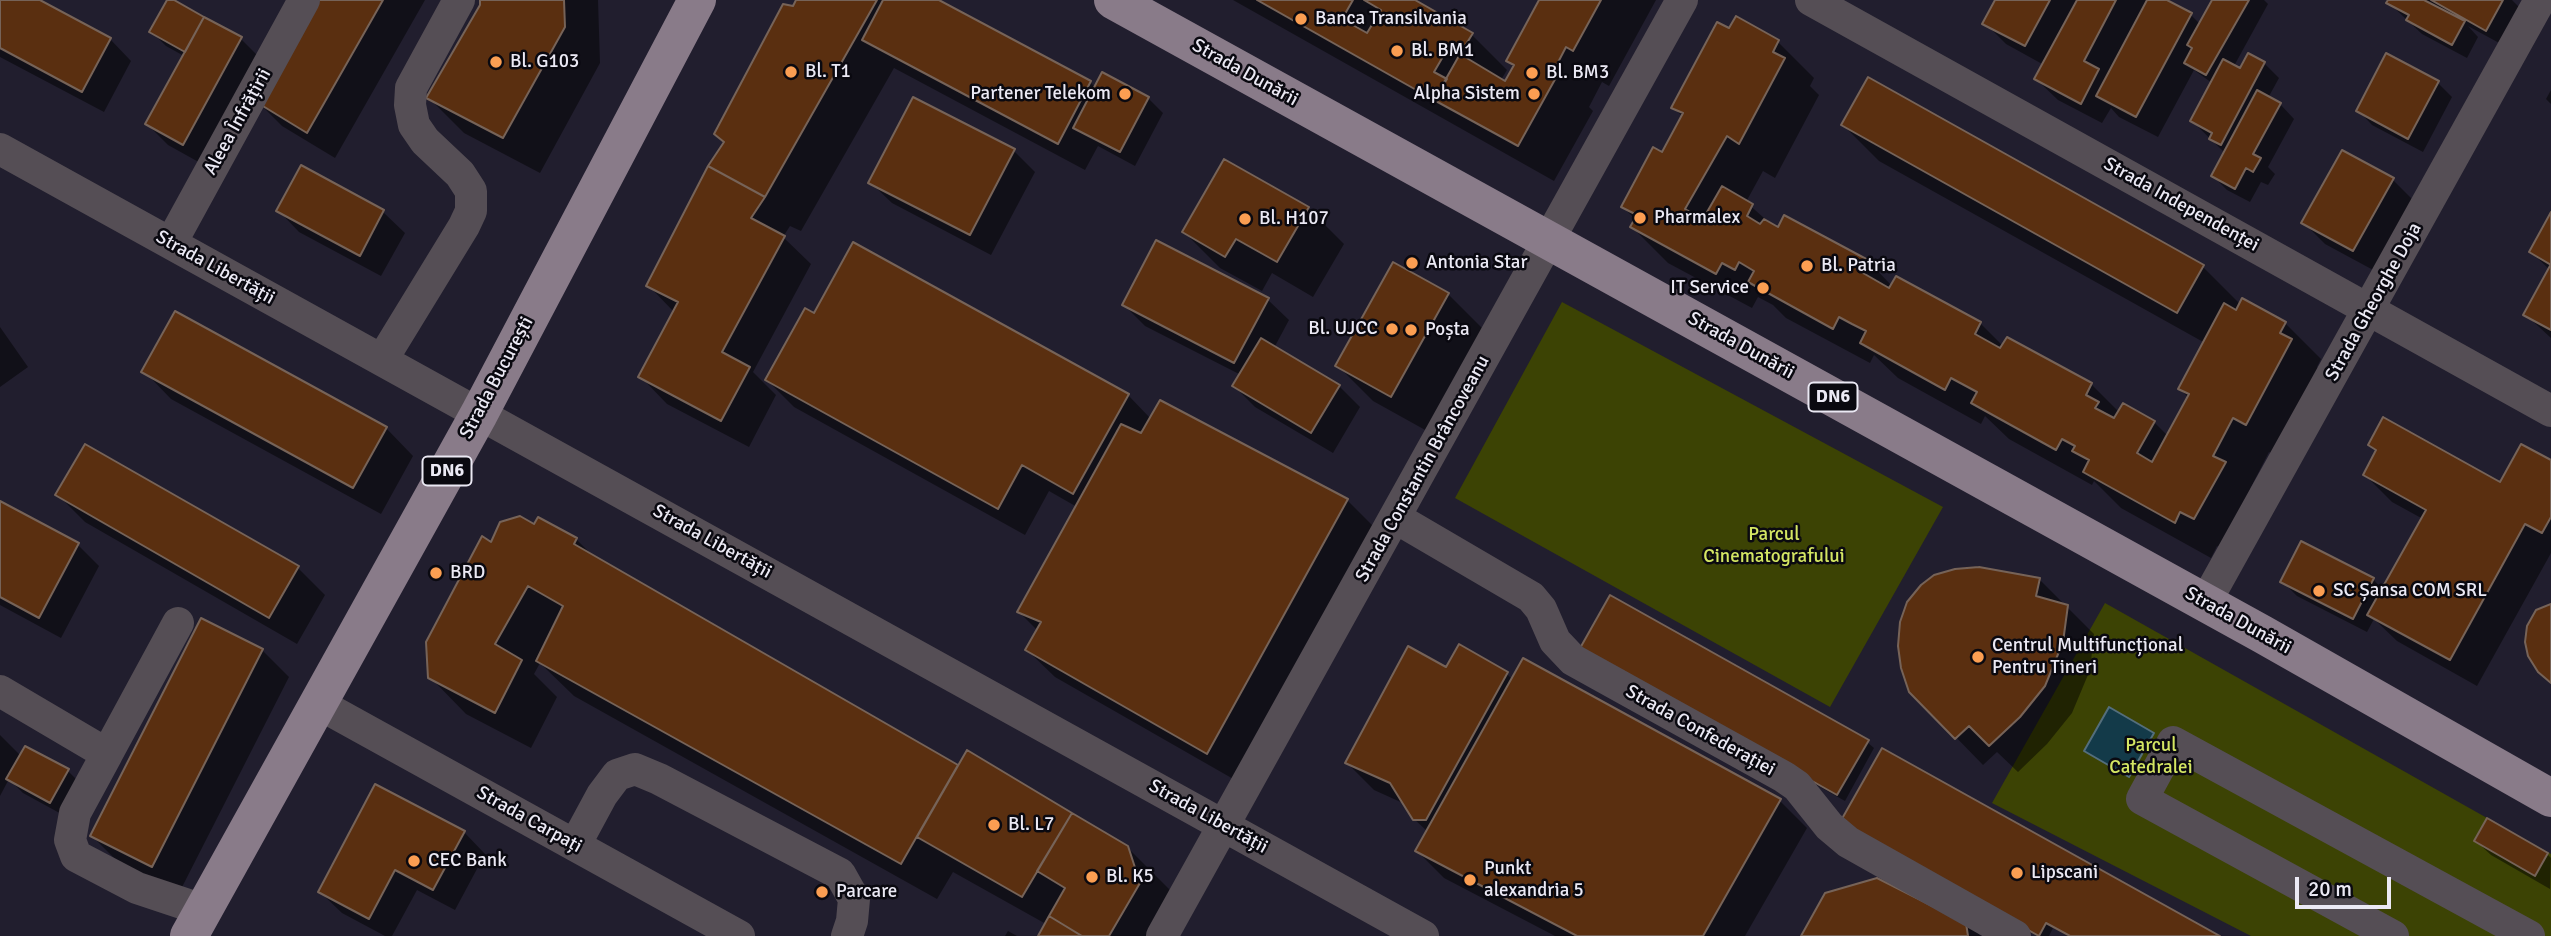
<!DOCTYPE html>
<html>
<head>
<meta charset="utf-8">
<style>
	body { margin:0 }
	#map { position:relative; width:2551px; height:936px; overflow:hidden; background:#211e2e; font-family:Signika,sans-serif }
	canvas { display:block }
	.scale { position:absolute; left:2295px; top:877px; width:96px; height:32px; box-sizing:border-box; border:4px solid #ebe9f4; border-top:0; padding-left:9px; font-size:21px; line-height:24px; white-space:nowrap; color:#ebe9f4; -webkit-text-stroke:5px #0a0910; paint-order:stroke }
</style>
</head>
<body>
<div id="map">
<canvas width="2551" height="936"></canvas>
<div class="scale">20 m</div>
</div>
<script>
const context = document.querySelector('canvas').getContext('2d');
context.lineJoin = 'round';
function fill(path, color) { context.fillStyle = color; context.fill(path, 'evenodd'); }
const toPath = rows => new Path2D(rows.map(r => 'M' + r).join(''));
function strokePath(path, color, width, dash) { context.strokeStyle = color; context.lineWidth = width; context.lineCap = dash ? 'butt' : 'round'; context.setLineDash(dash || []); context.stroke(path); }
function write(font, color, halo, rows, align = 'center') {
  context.font = font + ' Signika,sans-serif'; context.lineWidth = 5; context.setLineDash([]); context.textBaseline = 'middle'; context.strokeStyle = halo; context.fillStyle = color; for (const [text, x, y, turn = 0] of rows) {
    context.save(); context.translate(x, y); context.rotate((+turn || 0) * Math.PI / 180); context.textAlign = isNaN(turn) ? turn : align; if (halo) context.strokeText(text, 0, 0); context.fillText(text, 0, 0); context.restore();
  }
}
const green = toPath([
	[1562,302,1943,507,1830,707,1455,498],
	[2105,603,2551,854,2551,936,2251,936,1992,803]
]);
const water = toPath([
	[2109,707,2154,733,2129,777,2084,751,2109,707]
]);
const shadow = toPath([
	[0,0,37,0,110,39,131,61,104,112,0,57],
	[169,0,241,39,262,60,204,165,168,145,147,124,184,56,166,46,152,32],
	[314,0,425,0,335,158,282,126,255,99],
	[481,0,598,0,600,63,540,173,464,133,428,97,481,5],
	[798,0,935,0,1090,82,1096,88,1148,98,1163,113,1135,166,1098,146,1085,170,894,68,801,231,790,226,783,237,811,264,753,372,776,395,749,447,667,404,640,376,674,312,648,285,726,143],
	[1233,0,1411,0,1471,34,1507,70,1501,80,1506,83,1515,67,1508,60,1541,0,1656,0,1609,86,1602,82,1589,107,1593,111,1554,181],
	[1997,0,2163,0,2191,15,2200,24,2214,0,2264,0,2268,4,2234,66,2241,70,2264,63,2279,78,2268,98,2280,104,2294,119,2268,167,2275,174,2268,185,2261,182,2250,202,2227,190,2213,176,2225,153,2192,121,2212,83,2194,70,2158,137,2119,117,2111,108,2102,123,2058,100,2036,79,2044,65,2006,44,1985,23],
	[2390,0,2512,0,2521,9,2501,44,2468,26,2478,37,2467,58,2422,34,2389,3],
	[1737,19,1778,42,1814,78,1810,86,1819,95,1775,178,1763,171,1746,202,1773,226,1869,262,1892,286,1980,323,2003,346,2091,384,2119,412,2123,405,2154,422,2168,436,2189,398,2180,389,2205,343,1879,161,1843,125,1868,79,2203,267,2241,305,2285,323,2321,359,2317,367,2326,376,2282,459,2269,452,2250,489,2260,500,2231,554,2217,546,2211,558,2121,508,2094,481,2092,485,2009,439,1985,416,1981,424,1898,378,1874,355,1870,363,1786,318,1773,305,1758,297,1752,308,1668,263,1632,227,1636,220,1623,207,1663,155,1683,117,1673,107],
	[2438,83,2452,97,2423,152,2372,125,2358,110],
	[2551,90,2551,104,2546,99],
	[1014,151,1035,172,991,255,892,203,870,182],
	[301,168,383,212,405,233,381,276,299,232,278,210],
	[2393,180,2414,201,2375,271,2325,244,2303,222],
	[1308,208,1344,244,1313,297,1272,273,1262,291,1220,268,1184,232],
	[2551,216,2551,338,2525,314,2550,270,2531,252],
	[1448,294,1484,330,1427,431,1373,401,1337,365],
	[1267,299,1289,320,1274,348,1339,386,1360,407,1333,453,1255,407,1234,386,1241,375,1145,326,1124,305],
	[815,315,1128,395,1151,419,1347,500,1374,527,1235,780,1055,677,1027,650,1038,631,1019,612,1077,507,1049,491,1025,535,794,407,767,380],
	[0,327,28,367,0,387],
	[144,371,386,428,413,456,381,514,171,399],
	[2370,445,2501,484,2551,462,2551,553,2477,686,2397,641,2374,619,2367,632,2297,596,2282,581,2373,579,2383,590,2423,519,2392,502,2365,475,2377,452],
	[58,495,298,568,325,595,297,644,85,522],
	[0,503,78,545,99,566,61,638,0,605],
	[535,527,576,539,595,558,958,767,1127,847,1171,891,1177,936,1040,936,1046,924,953,872,937,899,574,696,540,663,534,674,557,697,531,748,466,714,430,677,492,544],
	[2039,579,2094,634,2090,670,2072,713,2047,744,2018,772,1997,752,1983,765,1911,691],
	[1459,647,1507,674,1513,680,1780,801,1807,828,1745,936,1555,936,1444,878,1417,851,1428,832,1414,819,1405,804,1374,790,1347,763,1446,669],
	[262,650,289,677,179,893,119,863,92,836],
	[1588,657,1867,742,1874,748,1845,801],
	[0,735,21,756,68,771,82,785,65,816,23,793,9,779,0,796],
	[1848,830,2217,936,2068,936,2053,928,2049,936,2037,936],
	[464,832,485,854,455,910,417,890,392,936,385,936,342,913,320,892],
	[2476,841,2547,854,2551,858,2550,889,2491,855],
	[1933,908,1955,911,1981,936,1803,936],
	[1008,931,1017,936,1005,936]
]);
const building = toPath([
	[0,0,40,0,111,38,82,92,0,48,0,0],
	[167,0,174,0,204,17,185,52,149,32,167,0],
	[312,0,383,0,307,133,253,100,312,0],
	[480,0,564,0,565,27,503,138,426,98,480,5,480,0],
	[796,0,877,0,765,197,708,166,724,142,714,134,783,4,793,6,796,0],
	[883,0,939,0,1091,81,1058,144,862,40,883,0],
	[1257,0,1353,0,1342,19,1367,33,1381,10,1364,0,1415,0,1473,33,1460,54,1448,48,1434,72,1447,79,1434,100,1257,0],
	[1539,0,1601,0,1573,51,1566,47,1553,72,1558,74,1518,146,1434,100,1460,54,1505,81,1514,65,1506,61,1539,0],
	[1995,0,2050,0,2025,46,1982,24,1995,0],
	[2077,0,2116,0,2084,61,2099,69,2081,104,2034,79,2077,0],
	[2147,0,2167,0,2192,13,2136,117,2096,96,2147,0],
	[2212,0,2249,0,2206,75,2184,63,2192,48,2187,45,2212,0],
	[2388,0,2424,0,2465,21,2452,45,2406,20,2409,15,2386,3,2388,0],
	[2431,0,2503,0,2486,31,2431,0],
	[1736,16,1779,40,1773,52,1785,58,1739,144,1727,136,1685,209,1703,219,1722,186,1753,204,1747,216,1760,224,1764,219,1778,227,1784,215,1870,261,1863,273,1889,288,1896,276,1981,322,1975,334,2000,348,2007,337,2092,383,2086,395,2099,402,2095,408,2114,418,2123,403,2155,421,2137,453,2152,462,2189,394,2178,389,2224,303,2236,310,2242,298,2286,322,2280,333,2292,339,2246,425,2233,418,2213,456,2226,462,2194,519,2180,512,2175,523,2083,472,2089,460,2072,451,2075,446,2062,439,2056,450,1971,403,1977,392,1951,378,1945,390,1860,343,1866,331,1852,324,1839,317,1833,329,1748,282,1754,271,1739,262,1735,270,1722,263,1716,274,1630,227,1637,215,1621,207,1653,147,1662,152,1683,113,1671,108,1717,22,1729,28,1736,16],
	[204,17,242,37,183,145,145,124,204,17],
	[2248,53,2265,62,2221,145,2209,139,2212,133,2190,121,2223,59,2240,68,2248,53],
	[2386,53,2439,81,2408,139,2356,111,2386,53],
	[1102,72,1149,97,1120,152,1073,128,1102,72],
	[1868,77,2204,265,2177,313,1841,125,1868,77],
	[2257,90,2281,103,2253,154,2261,158,2253,172,2246,168,2235,189,2211,176,2257,90],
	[913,97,1015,149,970,235,868,183,913,97],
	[2342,150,2394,178,2353,251,2301,223,2342,150],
	[1224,159,1309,207,1277,262,1236,239,1225,257,1182,232,1224,159],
	[301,165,384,210,360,256,276,211,301,165],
	[708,166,765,197,751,218,785,236,722,352,750,367,721,421,638,377,678,302,646,286,708,166],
	[2551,212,2551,265,2529,252,2551,212],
	[1156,240,1269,298,1234,363,1122,305,1156,240],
	[853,242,1129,394,1073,494,1022,465,998,509,765,380,805,308,814,313,853,242],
	[1393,262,1449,293,1391,397,1335,366,1393,262],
	[2551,264,2551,330,2523,315,2551,264],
	[175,311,387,427,353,488,141,372,175,311],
	[1261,338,1340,385,1311,433,1232,386,1261,338],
	[1160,400,1348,499,1207,754,1025,650,1041,622,1017,612,1121,424,1141,433,1160,400],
	[2383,417,2500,482,2521,444,2551,460,2551,517,2542,533,2525,524,2450,660,2367,615,2426,510,2363,475,2376,450,2368,445,2383,417],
	[85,444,299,566,269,618,55,495,85,444],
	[0,501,79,543,39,618,0,597,0,501],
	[520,516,534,524,538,517,577,538,574,544,958,765,901,864,536,661,563,606,528,586,495,644,522,660,495,713,428,678,426,642,482,536,491,542,500,522,520,516],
	[2301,541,2374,578,2353,619,2280,582,2301,541],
	[1979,567,2040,578,2036,596,2068,605,2063,642,2045,686,2020,717,1989,746,1969,726,1955,739,1909,692,1901,668,1898,646,1900,622,1907,602,1921,585,1934,575,1955,569,1979,567],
	[1610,595,1869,740,1837,795,1579,650,1610,595],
	[2551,604,2551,683,2538,672,2528,656,2525,642,2527,626,2536,610,2551,604],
	[201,618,263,649,152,867,90,836,201,618],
	[1459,644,1508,672,1426,820,1413,820,1390,783,1345,763,1408,646,1446,667,1459,644],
	[1523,658,1781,799,1703,936,1577,936,1415,851,1523,658],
	[25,746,69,769,50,803,6,779,25,746],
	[1882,748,2220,936,2070,936,2046,923,2039,936,1839,824,1882,748],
	[967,750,1072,813,1022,897,917,837,967,750],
	[375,784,465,831,433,890,395,870,369,919,318,892,375,784],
	[1072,813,1128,846,1140,883,1109,936,1082,936,1049,916,1065,888,1037,871,1072,813],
	[2487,818,2548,853,2535,876,2474,841,2487,818],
	[1877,878,1966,923,1968,936,1801,936,1825,893,1877,878],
	[1049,916,1082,936,1038,936,1049,916]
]);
const minor = toPath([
	[1811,0,2551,411],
	[0,149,1423,936],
	[171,243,304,0],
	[382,360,464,226,471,211,471,191,460,174,425,141,414,125,410,105,411,88,459,0],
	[1396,518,1531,597,1541,609,1555,641,1573,660,1784,777,1797,786,1829,826,1848,842,2015,936],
	[2205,603,2540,0],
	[0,691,107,754,178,623],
	[319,704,739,936],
	[107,754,75,813,70,840,76,856,137,888,203,910],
	[575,845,602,795,617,775,635,769,659,779,840,874,854,899,852,921,847,936],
	[1162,936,1682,0],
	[2393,936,2142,799,2173,742,2529,936]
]);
const major = toPath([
	[1113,0,2262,634,2551,798],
	[189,936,479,414,697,0]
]);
const markers = [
	[1301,19,7,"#fb9e52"],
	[1397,51,7,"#fb9e52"],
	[496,62,7,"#fb9e52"],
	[791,72,7,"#fb9e52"],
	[1532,73,7,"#fb9e52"],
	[1125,94,7,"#fb9e52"],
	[1534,94,7,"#fb9e52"],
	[1640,218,7,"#fb9e52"],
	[1245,219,7,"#fb9e52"],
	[1412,263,7,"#fb9e52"],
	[1807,266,7,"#fb9e52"],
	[1763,288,7,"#fb9e52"],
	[1392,329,7,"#fb9e52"],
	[1411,330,7,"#fb9e52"],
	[436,573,7,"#fb9e52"],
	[2319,591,7,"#fb9e52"],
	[1978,657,7,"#fb9e52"],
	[994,825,7,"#fb9e52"],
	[414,861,7,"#fb9e52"],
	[2017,873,7,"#fb9e52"],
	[1092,877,7,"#fb9e52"],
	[1470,880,7,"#fb9e52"],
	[822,892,7,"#fb9e52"]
];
const shields = [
	[1833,397,49],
	[447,471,49]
];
const shieldNames = [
	["DN6",1833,397],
	["DN6",447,471]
];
const poiNames = [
	["Banca Transilvania",1315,19],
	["Bl. BM1",1411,51],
	["Bl. G103",510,62],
	["Bl. T1",805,72],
	["Bl. BM3",1546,73],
	["Partener Telekom",1111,94,"right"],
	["Alpha Sistem",1520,94,"right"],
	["Pharmalex",1654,218],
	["Bl. H107",1259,219],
	["Antonia Star",1426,263],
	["Bl. Patria",1821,266],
	["IT Service",1749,288,"right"],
	["Bl. UJCC",1378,329,"right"],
	["Poșta",1425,330],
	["BRD",450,573],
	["SC Șansa COM SRL",2333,591],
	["Centrul Multifuncțional",1992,646],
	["Pentru Tineri",1992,668],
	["Bl. L7",1008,825],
	["CEC Bank",428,861],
	["Punkt",1484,869],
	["alexandria 5",1484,891],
	["Lipscani",2031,873],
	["Bl. K5",1106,877],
	["Parcare",836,892]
];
const streetNames = [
	["Strada Dunării",1245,73,29],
	["Aleea Înfrățirii",238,122,-61],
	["Strada Independenței",2181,205,29],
	["Strada Libertății",215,268,29],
	["Strada Gheorghe Doja",2374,302,-61],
	["Strada Dunării",1741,346,29],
	["Strada București",497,378,-62],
	["Strada Constantin Brâncoveanu",1423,469,-61],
	["Strada Libertății",712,542,29],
	["Strada Dunării",2238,621,29],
	["Strada Confederației",1700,731,29],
	["Strada Libertății",1208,817,29],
	["Strada Carpați",529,820,29]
];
const parkNames = [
	["Parcul",1774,535],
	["Cinematografului",1774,557],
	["Parcul",2151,746],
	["Catedralei",2151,768]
];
fill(green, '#3c4304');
fill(water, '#133a49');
strokePath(water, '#546e7c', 2);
fill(shadow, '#0007');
fill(building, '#5a2f10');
strokePath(building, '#766358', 2);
strokePath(minor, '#554e55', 32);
strokePath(major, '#897b89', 38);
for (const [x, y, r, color] of markers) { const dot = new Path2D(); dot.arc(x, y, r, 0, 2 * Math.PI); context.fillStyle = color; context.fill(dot); strokePath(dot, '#0a0910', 2.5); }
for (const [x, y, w] of shields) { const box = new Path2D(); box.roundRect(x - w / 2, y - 14.5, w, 29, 5); context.fillStyle = '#0a0910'; context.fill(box); strokePath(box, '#ebe9f4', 2); }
write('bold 18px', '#ebe9f4', null, shieldNames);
write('19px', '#ebe9f4', '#0a0910', poiNames, 'left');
write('19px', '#ebe9f4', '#0a0910', streetNames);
write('19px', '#d4e663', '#0a0910', parkNames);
</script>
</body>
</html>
